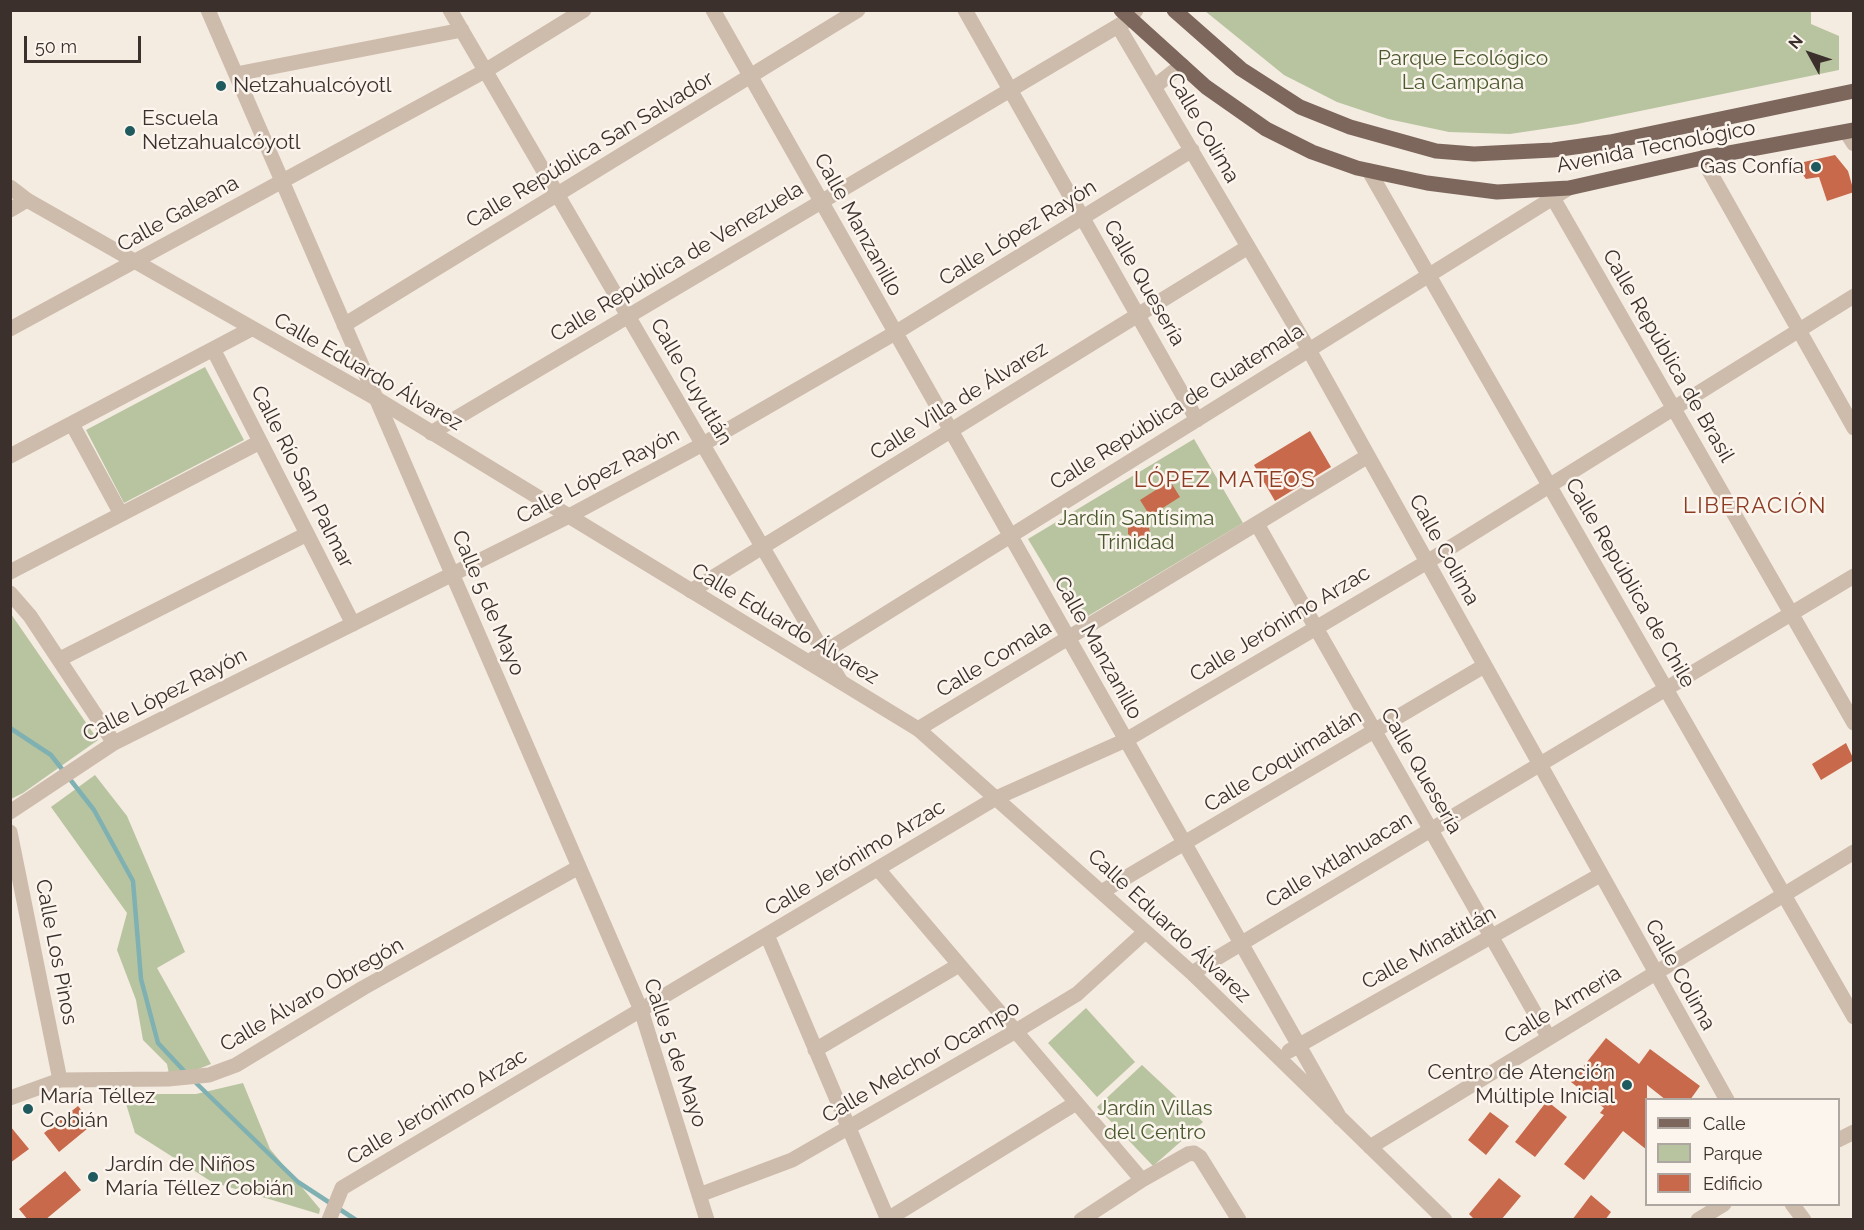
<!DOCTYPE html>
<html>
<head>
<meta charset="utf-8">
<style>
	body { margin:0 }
	#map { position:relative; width:1864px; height:1230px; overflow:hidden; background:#f4ebe1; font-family:Raleway,sans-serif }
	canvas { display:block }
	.frame { position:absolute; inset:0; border:12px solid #3b302b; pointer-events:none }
	.legend { position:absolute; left:1645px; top:1098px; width:195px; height:108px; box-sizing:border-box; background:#fbf5ee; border:2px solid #aea6a0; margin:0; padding:8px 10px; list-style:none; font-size:18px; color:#3b302b }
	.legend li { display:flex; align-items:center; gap:12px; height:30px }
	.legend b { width:30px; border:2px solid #aea6a0 }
	.north { position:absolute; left:1780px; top:24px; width:60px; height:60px; -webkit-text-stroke:4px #fbf5ee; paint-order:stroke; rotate:310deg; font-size:16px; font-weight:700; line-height:24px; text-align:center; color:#3b302b }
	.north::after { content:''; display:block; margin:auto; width:21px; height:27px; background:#3b302b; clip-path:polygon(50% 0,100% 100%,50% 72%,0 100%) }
	.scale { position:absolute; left:24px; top:36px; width:117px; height:27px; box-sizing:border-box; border:3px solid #3b302b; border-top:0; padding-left:8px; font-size:18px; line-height:21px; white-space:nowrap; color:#3b302b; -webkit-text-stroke:4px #fbf5ee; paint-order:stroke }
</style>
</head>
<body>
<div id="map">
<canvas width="1864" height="1230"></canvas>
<div class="frame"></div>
<ul class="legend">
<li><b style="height:8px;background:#7d675c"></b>Calle</li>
<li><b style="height:16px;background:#b8c4a0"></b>Parque</li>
<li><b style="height:16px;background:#c8694b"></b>Edificio</li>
</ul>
<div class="north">N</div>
<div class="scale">50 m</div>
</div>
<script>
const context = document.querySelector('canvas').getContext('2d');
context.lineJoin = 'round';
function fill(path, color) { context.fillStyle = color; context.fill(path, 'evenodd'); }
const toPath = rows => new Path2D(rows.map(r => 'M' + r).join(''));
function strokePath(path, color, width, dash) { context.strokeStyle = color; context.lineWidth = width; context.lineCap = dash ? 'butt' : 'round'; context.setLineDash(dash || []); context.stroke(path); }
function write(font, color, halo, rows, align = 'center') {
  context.font = font + ' Raleway,sans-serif'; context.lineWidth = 5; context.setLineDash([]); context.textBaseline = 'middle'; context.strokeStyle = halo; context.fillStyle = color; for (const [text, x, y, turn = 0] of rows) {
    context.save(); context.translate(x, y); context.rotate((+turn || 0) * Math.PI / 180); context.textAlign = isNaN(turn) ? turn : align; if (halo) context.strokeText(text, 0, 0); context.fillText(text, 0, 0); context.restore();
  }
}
const green = toPath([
	[1205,11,1811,11,1811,24,1839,36,1839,70,1577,124,1510,134,1449,132,1388,119,1337,102,1284,75],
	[205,367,244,440,124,503,86,430],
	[1194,439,1243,523,1078,622,1028,539],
	[11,614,98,740,23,793,11,799],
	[95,775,127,816,185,952,157,968,211,1064,196,1070,169,1074,167,1064,143,1040,136,1000,117,950,127,913,51,807],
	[1086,1008,1135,1062,1097,1097,1048,1043],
	[1142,1065,1203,1122,1153,1166,1097,1107],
	[243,1083,270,1149,320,1209,319,1214,212,1182,135,1133,123,1094,196,1094]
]);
const stream = toPath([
	[10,728,51,755,94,810,133,881,141,979,158,1043,186,1073],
	[194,1081,298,1182,356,1220]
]);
const building = toPath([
	[1835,155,1848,171,1854,192,1827,201,1819,177,1806,179,1795,164],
	[1310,431,1331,467,1275,501,1254,465],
	[1170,481,1180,497,1150,516,1140,500],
	[1145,514,1150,532,1146,539,1136,541,1128,534,1128,527,1132,521],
	[1846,743,1854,760,1821,780,1812,764],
	[1606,1038,1639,1064,1650,1049,1700,1086,1690,1100,1666,1100,1647,1085,1647,1150,1623,1131,1584,1180,1564,1164,1604,1115,1600,1113,1604,1108,1571,1082],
	[1547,1101,1567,1117,1535,1157,1515,1142],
	[78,1106,93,1124,59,1152,44,1133],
	[1490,1112,1509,1126,1486,1155,1468,1140],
	[10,1126,29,1149,10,1163],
	[65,1171,81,1190,45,1220,28,1220,19,1209],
	[1499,1178,1521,1196,1501,1220,1475,1220,1469,1214],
	[1591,1195,1611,1212,1605,1220,1572,1220]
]);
const minor = toPath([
	[208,10,641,1010,707,1220],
	[450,10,841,682],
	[713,10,1340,1118],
	[965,10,1197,420],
	[1118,26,1309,350,1727,1100],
	[236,74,462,30],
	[1154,87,1182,65],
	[1846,132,1854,144],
	[1702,158,1854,428],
	[1369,171,1854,1017],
	[1553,198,1854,723],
	[10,210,27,200],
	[344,325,858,10],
	[10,329,485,71,584,10],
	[213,349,353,624],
	[72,424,121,514],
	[431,433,1118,26,1131,18,1136,10],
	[10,456,251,329],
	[1368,456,918,729,1192,973,1445,1220],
	[1257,524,1549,1038],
	[10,572,260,442],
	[691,591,1248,247],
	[10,593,30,616,114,743],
	[60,659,307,534],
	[808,662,1569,188],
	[10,812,114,743,569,516,703,444,895,333,1192,150],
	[10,832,60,1080],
	[878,869,1142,1180],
	[1103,891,1484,666],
	[767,935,888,1220],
	[1192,973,1854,576],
	[815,1050,959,965],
	[1289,1051,1600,875],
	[10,1098,60,1080,168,1079,209,1075,236,1065,363,988,579,867],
	[1370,1147,1854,852],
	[699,1195,792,1160,1016,1031,1077,994,1145,932],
	[1792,1204,1804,1220],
	[888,1219,1076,1103],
	[329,1220,342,1188,996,798,1126,740,1316,628,1427,562,1854,296],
	[1081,1220,1142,1180,1188,1154,1194,1153,1200,1157,1239,1220]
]);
const tertiary = toPath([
	[10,187,27,200,377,399,918,729],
	[1838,1140,1854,1132],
	[1698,1220,1724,1204]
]);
const primary = toPath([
	[1121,10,1206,87,1266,129,1312,152,1357,168,1427,183,1497,192,1569,188,1702,158,1854,130],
	[1174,10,1241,69,1300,107,1350,127,1436,151,1474,154,1553,150,1610,142,1854,91]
]);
const markers = [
	[221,86,6,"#1f5a5e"],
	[130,131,6,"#1f5a5e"],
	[1816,167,6,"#1f5a5e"],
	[1627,1085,6,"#1f5a5e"],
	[28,1109,6,"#1f5a5e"],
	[93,1177,6,"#1f5a5e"]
];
const parkNames = [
	["Parque Ecológico",1463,59],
	["La Campana",1463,83],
	["Jardín Santísima",1136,519],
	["Trinidad",1136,543],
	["Jardín Villas",1155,1109],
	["del Centro",1155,1133]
];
const poiNames = [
	["Netzahualcóyotl",233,86],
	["Escuela",142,119],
	["Netzahualcóyotl",142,143],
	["Gas Confía",1804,167,"right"],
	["Centro de Atención",1615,1073,"right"],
	["Múltiple Inicial",1615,1097,"right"],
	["María Téllez",40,1097],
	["Cobián",40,1121],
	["Jardín de Niños",105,1165],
	["María Téllez Cobián",105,1189]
];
const streetNames = [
	["Calle Colima",1203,128,60],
	["Avenida Tecnológico",1656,147,-11],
	["Calle República San Salvador",590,150,-31],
	["Calle Galeana",178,214,-29],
	["Calle Manzanillo",858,225,61],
	["Calle López Rayón",1018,233,-32],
	["Calle República de Venezuela",677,262,-31],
	["Calle Quesería",1144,283,60],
	["Calle República de Brasil",1668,356,60],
	["Calle Eduardo Álvarez",368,372,30],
	["Calle Cuyutlán",691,382,60],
	["Calle Villa de Álvarez",959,401,-32],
	["Calle República de Guatemala",1177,407,-32],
	["Calle López Rayón",598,476,-28],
	["Calle Río San Palmar",302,477,63],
	["Calle Colima",1444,550,61],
	["Calle República de Chile",1630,583,60],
	["Calle 5 de Mayo",488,603,67],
	["Calle Eduardo Álvarez",785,624,31],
	["Calle Jerónimo Arzac",1280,624,-31],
	["Calle Manzanillo",1098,648,61],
	["Calle Comala",994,659,-31],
	["Calle López Rayón",165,695,-27],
	["Calle Coquimatlán",1283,761,-31],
	["Calle Quesería",1421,771,60],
	["Calle Jerónimo Arzac",855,858,-31],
	["Calle Ixtlahuacan",1339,860,-31],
	["Calle Eduardo Álvarez",1169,926,43],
	["Calle Minatitlán",1429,948,-29],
	["Calle Los Pinos",56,952,79],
	["Calle Colima",1680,975,61],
	["Calle Álvaro Obregón",312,995,-30],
	["Calle Armeria",1563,1005,-31],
	["Calle 5 de Mayo",675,1053,71],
	["Calle Melchor Ocampo",921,1062,-30],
	["Calle Jerónimo Arzac",437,1107,-31]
];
const neighbourhoodNames = [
	["LÓPEZ MATEOS",1225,480],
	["LIBERACIÓN",1755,506]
];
fill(green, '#b8c4a0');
strokePath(stream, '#7fb0b2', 4.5);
fill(building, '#c8694b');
strokePath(minor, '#cdbbac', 15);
strokePath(tertiary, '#cdbbac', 15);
strokePath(primary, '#7d675c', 15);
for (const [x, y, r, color] of markers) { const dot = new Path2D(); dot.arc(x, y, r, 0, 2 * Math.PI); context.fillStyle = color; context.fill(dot); strokePath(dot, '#fbf5ee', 2); }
write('21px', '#4a5a2e', '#fbf5ee', parkNames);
write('21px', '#3b302b', '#fbf5ee', poiNames, 'left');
write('21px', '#3b302b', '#fbf5ee', streetNames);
context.letterSpacing = '1.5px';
write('22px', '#8c3b22', '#fbf5ee', neighbourhoodNames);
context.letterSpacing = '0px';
</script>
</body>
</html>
